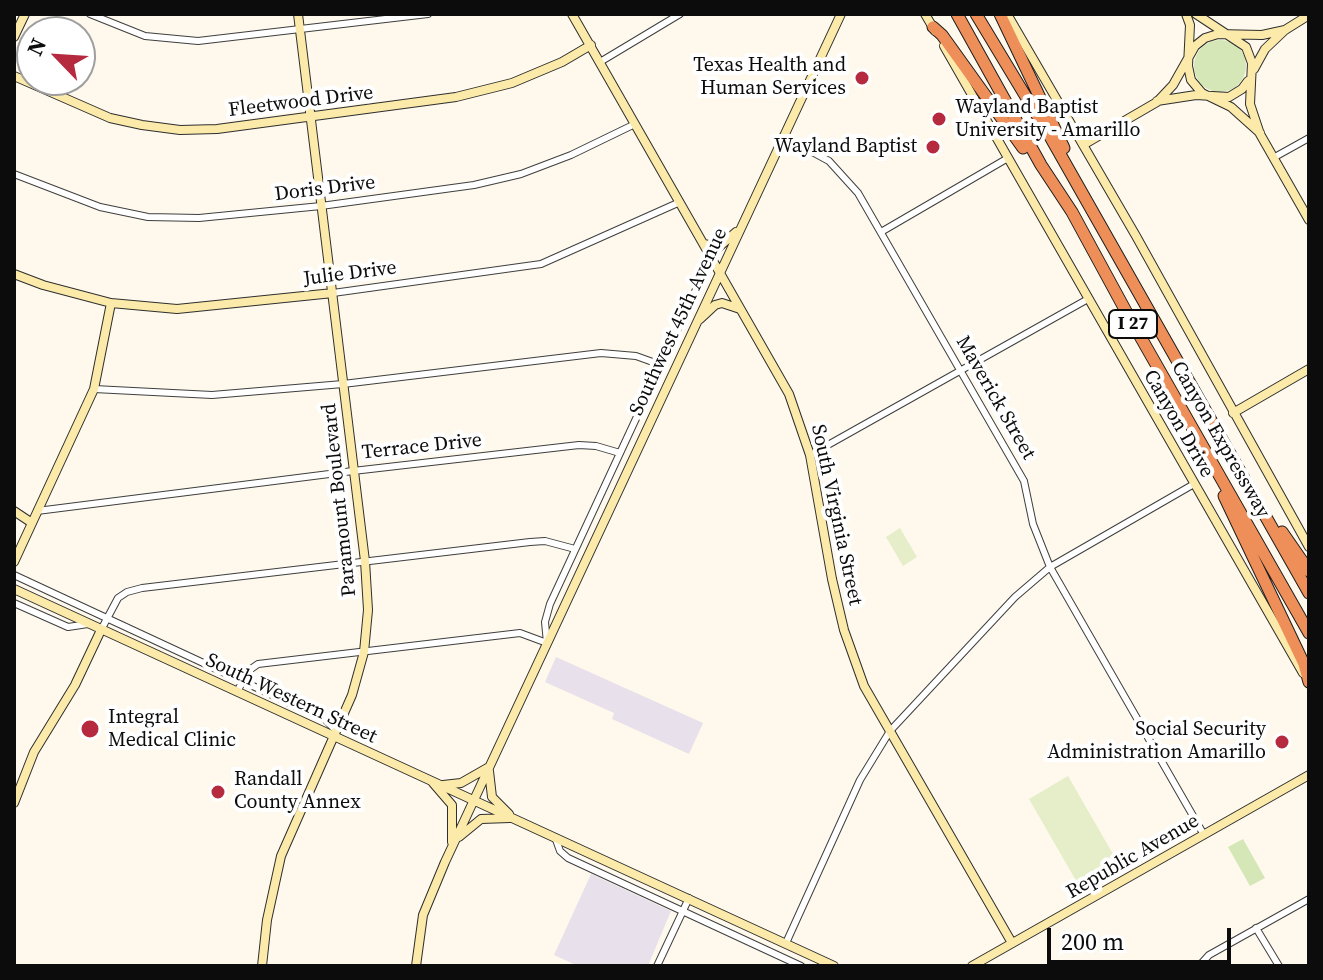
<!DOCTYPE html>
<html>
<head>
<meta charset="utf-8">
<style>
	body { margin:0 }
	#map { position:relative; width:1323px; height:980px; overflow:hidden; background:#fef9ec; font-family:"Source Serif 4",serif }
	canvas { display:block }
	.frame { position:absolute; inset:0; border:16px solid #0c0c0c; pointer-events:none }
	.north { position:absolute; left:16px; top:16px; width:80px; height:80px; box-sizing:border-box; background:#fff; border:2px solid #9e9e9e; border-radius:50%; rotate:295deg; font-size:22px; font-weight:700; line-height:32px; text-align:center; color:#0c0c0c }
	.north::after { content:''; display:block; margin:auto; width:28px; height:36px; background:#b62a3f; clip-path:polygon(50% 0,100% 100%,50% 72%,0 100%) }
	.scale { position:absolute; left:1047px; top:928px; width:184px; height:36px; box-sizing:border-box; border:4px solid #0c0c0c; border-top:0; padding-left:10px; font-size:24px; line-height:28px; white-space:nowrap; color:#0c0c0c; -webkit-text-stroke:6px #fff; paint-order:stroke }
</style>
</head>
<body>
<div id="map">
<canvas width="1323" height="980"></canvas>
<div class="frame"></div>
<div class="north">N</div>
<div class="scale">200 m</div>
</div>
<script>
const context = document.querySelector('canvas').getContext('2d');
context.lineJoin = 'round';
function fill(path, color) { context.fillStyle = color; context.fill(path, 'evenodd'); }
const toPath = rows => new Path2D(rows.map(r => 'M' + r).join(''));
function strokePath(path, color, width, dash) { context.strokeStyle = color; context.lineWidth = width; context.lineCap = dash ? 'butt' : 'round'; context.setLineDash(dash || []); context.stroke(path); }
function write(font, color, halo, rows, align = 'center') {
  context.font = font + ' "Source Serif 4",serif'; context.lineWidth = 8; context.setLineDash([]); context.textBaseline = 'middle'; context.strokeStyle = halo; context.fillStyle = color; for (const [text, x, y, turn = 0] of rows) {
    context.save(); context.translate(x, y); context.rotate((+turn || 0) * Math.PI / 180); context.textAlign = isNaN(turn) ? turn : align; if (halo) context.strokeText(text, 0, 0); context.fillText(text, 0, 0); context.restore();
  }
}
const industrial = toPath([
	[556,657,703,723,689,754,612,719,614,713,545,682],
	[591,874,671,911,648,966,578,966,554,955]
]);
const green = toPath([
	'1194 66a26 26 0 1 1 52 0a26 26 0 1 1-52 0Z',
	[1243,839,1265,878,1250,886,1228,847]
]);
const pitch = toPath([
	[900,528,917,557,903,566,886,537],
	[1068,776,1117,861,1078,884,1029,799]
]);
const street = toPath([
	[90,14,145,36,198,41,428,14],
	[600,62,680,14],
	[783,136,829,161,858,193,1024,481,1033,524,1050,567,1204,835],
	[1273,158,1309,138],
	[14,174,100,207,148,217,199,218,321,206,474,185,521,174,571,155,635,124],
	[881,232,1008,158],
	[333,293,541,264,680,202],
	[94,389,212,395,343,384,601,353,636,356,661,365],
	[810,455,1088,299],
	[37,511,353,471,579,445,596,446,620,453],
	[14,575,326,720,336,731],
	[14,603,68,627,88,624],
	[101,630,118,598,127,592,142,588,530,542,545,541,575,549],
	[237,692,248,671,258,664,520,633,547,643,545,622,550,604,711,257],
	[555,837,560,851,568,858,801,966],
	[1256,928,1279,966],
	[786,943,860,780,890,731,1015,597,1050,567,1194,484],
	[657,966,689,898],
	[1199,966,1209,955,1309,899]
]);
const secondary = toPath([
	[572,14,789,394,810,455,832,579,844,630,864,686,1012,943],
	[925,14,935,31],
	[1007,14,1136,236,1309,547],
	[1186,14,1190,25,1188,66,1191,80,1202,93,1231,107,1260,133],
	[1196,14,1246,47,1252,63,1250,104,1260,134,1309,220],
	[14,37,25,14],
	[944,46,1303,673],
	[1254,69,1265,49,1285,30,1309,15],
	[14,76,110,118,142,125,180,130,217,129,456,97,512,83,562,62,591,45],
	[1157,101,1196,95,1229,97,1242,89,1248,81],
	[1083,145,1157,102,1173,85,1195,46,1205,38,1218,34,1262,35,1285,30],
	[704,244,719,247,736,232],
	[14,274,43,285,111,303,177,309,333,293],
	[700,319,715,305,722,303,740,309],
	[1233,413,1309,369],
	[14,511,32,523],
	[14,562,94,389,111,303],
	[14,589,834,966],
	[489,771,492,797,509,814],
	[433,783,452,805,452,842],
	[443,785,461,783,489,767],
	[14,803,34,752,75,685,101,630],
	[459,837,481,819,510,818],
	[262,966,267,920,281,856,352,695,364,652,368,610,365,561,298,14],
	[416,966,423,915,445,862,841,14],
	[972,966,1309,775]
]);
const highway = toPath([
	[957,14,1041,165,1072,212,1128,315,1309,633],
	[976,14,1052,140,1309,593],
	[1000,14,1064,148],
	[933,27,942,35,1023,148],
	[1224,496,1304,664,1309,682],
	[1282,532,1309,571]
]);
const markers = [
	[862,78,8,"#b62a3f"],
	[939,119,8,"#b62a3f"],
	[933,147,8,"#b62a3f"],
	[90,729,10,"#b62a3f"],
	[1282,742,8,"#b62a3f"],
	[218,792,8,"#b62a3f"]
];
const shields = [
	[1133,324,48]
];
const shieldNames = [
	["I 27",1133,324]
];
const poiNames = [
	["Texas Health and",846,66],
	["Human Services",846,89],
	["Wayland Baptist",955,108,"left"],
	["University - Amarillo",955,131,"left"],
	["Wayland Baptist",917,147],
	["Integral",108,718,"left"],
	["Medical Clinic",108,741,"left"],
	["Social Security",1266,730],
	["Administration Amarillo",1266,753],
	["Randall",234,780,"left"],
	["County Annex",234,803,"left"]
];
const streetNames = [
	["Fleetwood Drive",301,102,-7],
	["Doris Drive",325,189,-7],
	["Julie Drive",350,274,-7],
	["Southwest 45th Avenue",679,322,-65],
	["Maverick Street",995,398,60],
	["Canyon Drive",1178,424,60],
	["Canyon Expressway",1220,440,60],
	["Terrace Drive",422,447,-6],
	["Paramount Boulevard",340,500,-96],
	["South Virginia Street",836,515,78],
	["South Western Street",291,699,25],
	["Republic Avenue",1133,857,-30]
];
fill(industrial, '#e8e0eb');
fill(green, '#d5e7b7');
fill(pitch, '#e5eec9');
strokePath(street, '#3f3f3f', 8);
strokePath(secondary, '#2e2e2e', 10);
strokePath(highway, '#1d1d1d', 13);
strokePath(street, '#fff', 6);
strokePath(secondary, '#fbeaa9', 8);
strokePath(highway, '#ee8f5a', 11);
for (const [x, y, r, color] of markers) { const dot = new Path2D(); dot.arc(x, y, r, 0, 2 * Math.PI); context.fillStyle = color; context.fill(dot); strokePath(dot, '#fff', 3); }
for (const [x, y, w] of shields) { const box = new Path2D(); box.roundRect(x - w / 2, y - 14, w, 28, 6); context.fillStyle = '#fff'; context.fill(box); strokePath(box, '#0c0c0c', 2); }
write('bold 18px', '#0c0c0c', null, shieldNames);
write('20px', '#0c0c0c', '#fff', poiNames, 'right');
write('20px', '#0c0c0c', '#fff', streetNames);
</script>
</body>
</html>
